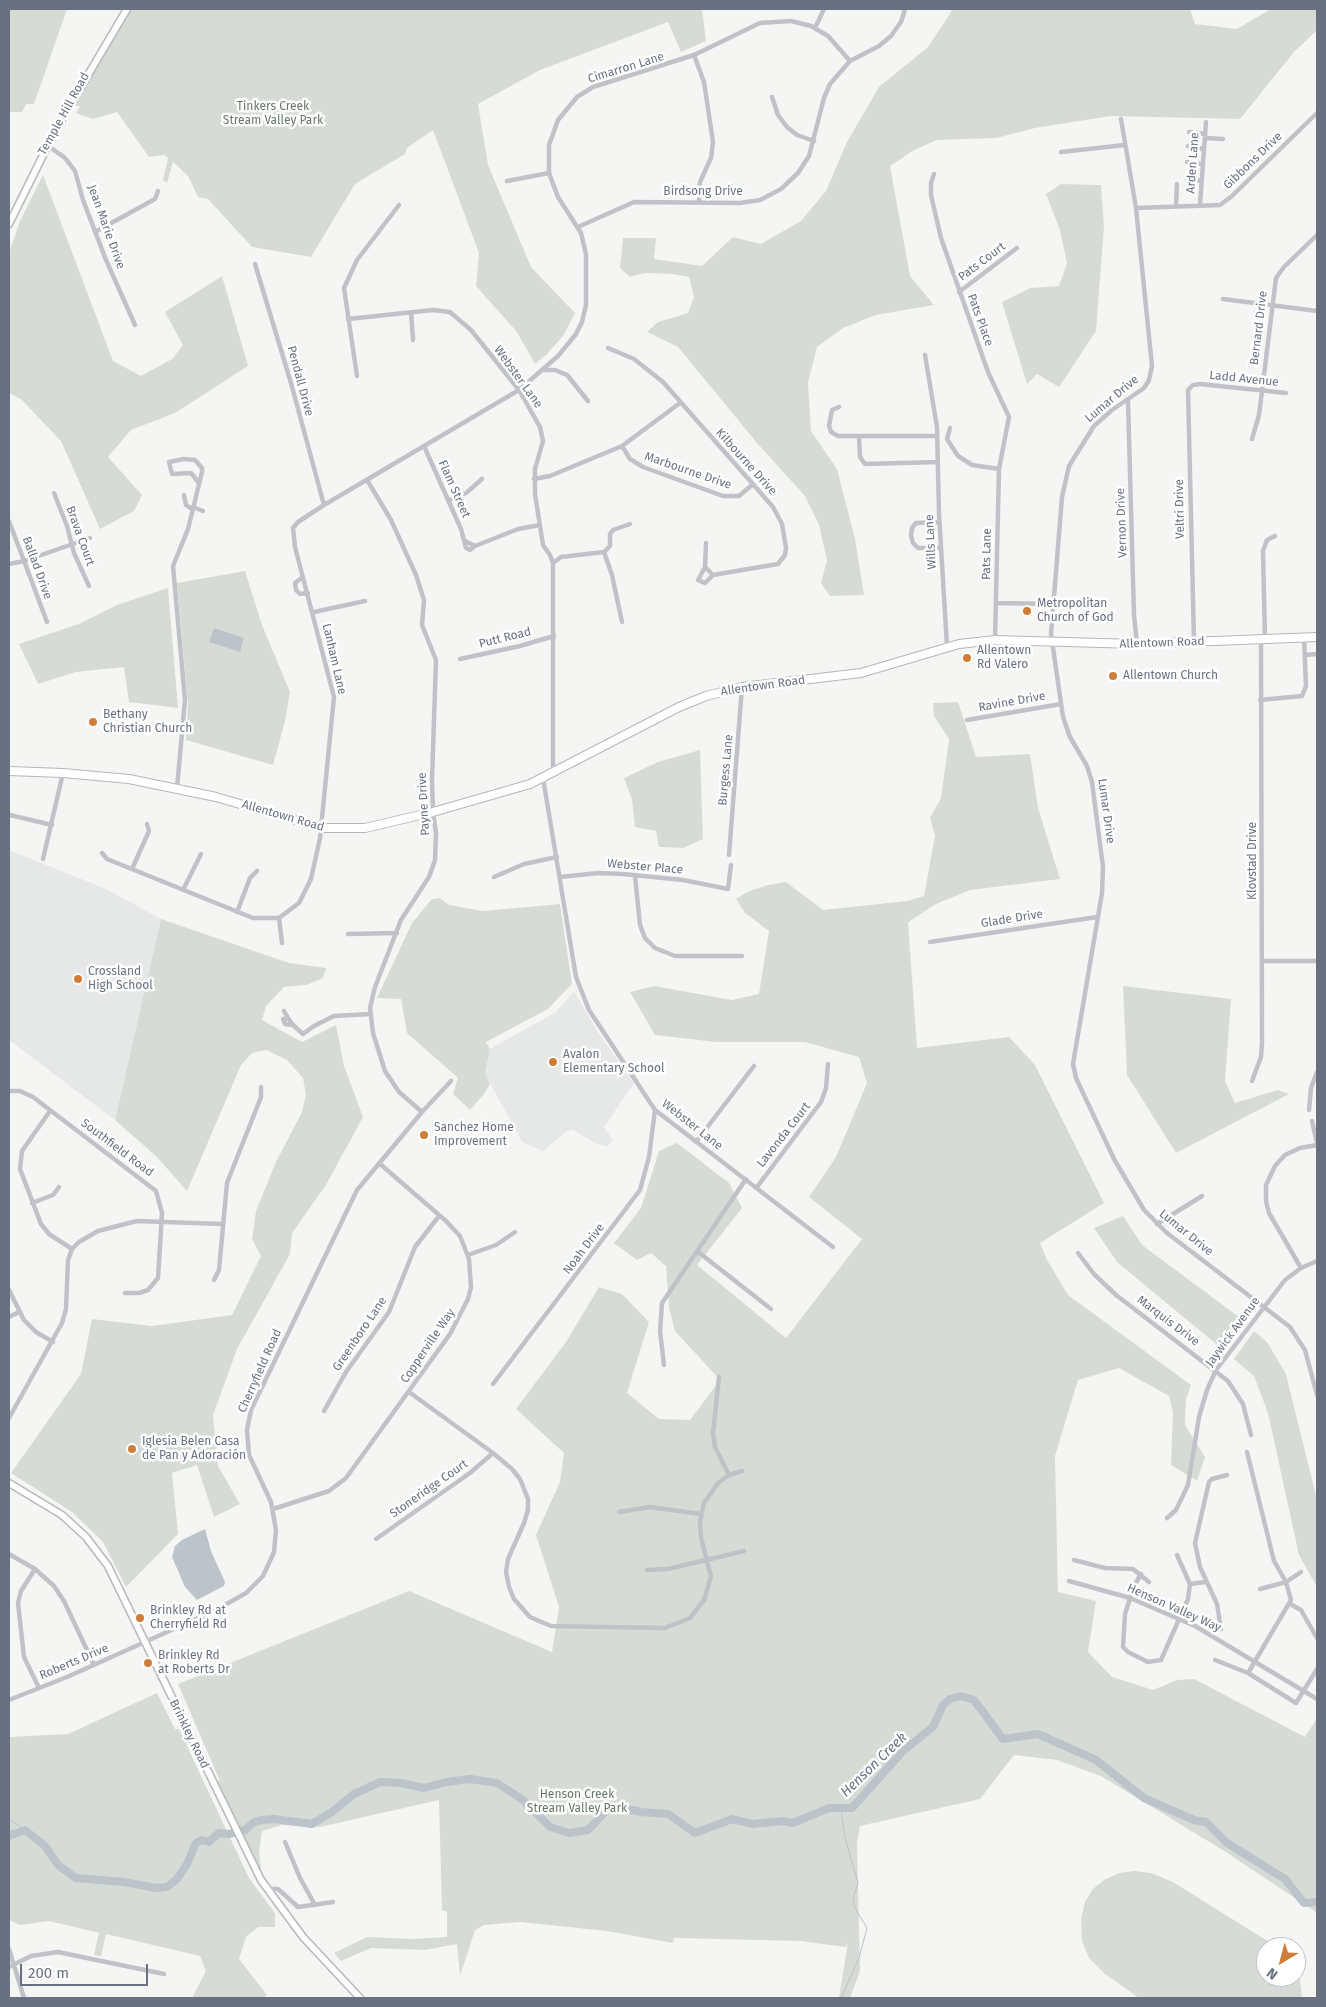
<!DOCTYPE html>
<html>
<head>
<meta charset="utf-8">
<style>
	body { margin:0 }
	#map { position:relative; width:1326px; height:2007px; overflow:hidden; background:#f5f6f3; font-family:"Fira Sans",sans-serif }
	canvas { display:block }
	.frame { position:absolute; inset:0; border:10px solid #697181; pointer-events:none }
	.north { position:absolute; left:1256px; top:1937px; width:50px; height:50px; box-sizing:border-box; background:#fff; border:1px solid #c3c6cd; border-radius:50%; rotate:217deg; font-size:14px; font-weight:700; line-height:20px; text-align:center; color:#697181 }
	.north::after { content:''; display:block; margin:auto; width:18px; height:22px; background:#cf7e3a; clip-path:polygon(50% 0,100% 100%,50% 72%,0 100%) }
	.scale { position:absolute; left:20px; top:1964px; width:128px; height:22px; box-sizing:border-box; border:2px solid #697181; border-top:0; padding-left:6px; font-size:15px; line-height:18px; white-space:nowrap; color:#697181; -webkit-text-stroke:4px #fff; paint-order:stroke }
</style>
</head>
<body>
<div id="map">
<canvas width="1326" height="2007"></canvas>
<div class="frame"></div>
<div class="north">N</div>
<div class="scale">200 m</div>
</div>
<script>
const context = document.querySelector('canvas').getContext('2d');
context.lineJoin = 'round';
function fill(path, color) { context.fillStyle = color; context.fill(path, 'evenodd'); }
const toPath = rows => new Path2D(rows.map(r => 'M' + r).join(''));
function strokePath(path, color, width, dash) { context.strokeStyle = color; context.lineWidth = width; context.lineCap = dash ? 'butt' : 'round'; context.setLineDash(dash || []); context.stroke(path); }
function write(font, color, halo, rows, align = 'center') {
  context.font = font + ' "Fira Sans",sans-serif'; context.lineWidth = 5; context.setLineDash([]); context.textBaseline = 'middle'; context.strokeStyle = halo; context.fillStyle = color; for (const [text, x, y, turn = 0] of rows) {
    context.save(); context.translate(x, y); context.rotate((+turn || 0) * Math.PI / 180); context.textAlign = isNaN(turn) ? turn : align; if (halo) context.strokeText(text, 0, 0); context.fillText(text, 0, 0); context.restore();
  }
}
const built = toPath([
	[9,850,106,889,161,919,115,1120,9,1040],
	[574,991,597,1031,634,1083,604,1127,613,1141,607,1146,597,1144,573,1130,567,1131,543,1151,522,1142,485,1074,490,1049,556,1012]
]);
const green = toPath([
	[9,9,67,9,34,104,26,104,22,112,9,112],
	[128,9,702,9,706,41,681,52,668,22,540,70,478,104,488,165,531,267,575,313,563,336,547,354,535,364,517,332,476,286,479,253,433,130,407,148,405,154,355,184,311,257,252,247,208,199,198,197,188,176,173,162,167,183,163,180,168,158,164,155,149,157,117,112,93,119,76,113,80,106,73,106],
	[953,9,1190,9,1195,24,1237,29,1271,9,1317,9,1317,30,1294,52,1240,119,1111,116,1035,128,996,138,937,140,914,150,890,166,910,276,934,305,876,315,843,328,817,347,808,382,811,431,837,469,855,539,864,595,830,596,821,583,827,560,819,525,805,496,757,443,678,347,647,332,658,322,688,313,694,297,689,277,673,274,645,273,630,277,620,268,623,238,656,238,654,259,702,266,733,237,761,244,801,221,826,191,847,142,879,87,928,47],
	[43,175,113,361,141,376,172,359,183,345,165,312,222,276,248,366,175,413,131,430,108,457,142,495,134,511,100,529,61,441,21,399,9,393,9,253,20,221],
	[1061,184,1101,185,1104,226,1096,331,1059,387,1037,374,1027,384,1002,302,1030,288,1059,286,1067,263,1060,230,1046,194],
	[245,571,262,625,290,692,285,721,273,765,186,740,188,705,177,583],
	[168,588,178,708,129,702,124,667,76,672,38,684,19,644,79,624,117,605],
	[958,702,976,757,1030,754,1038,808,1060,879,970,890,936,904,908,922,917,1048,1009,1037,1035,1065,1104,1203,1040,1243,1047,1260,1068,1295,1191,1385,1186,1399,1185,1425,1205,1457,1197,1481,1171,1465,1173,1412,1169,1396,1119,1368,1078,1380,1055,1456,1058,1592,1096,1601,1088,1652,1112,1677,1153,1690,1177,1680,1194,1679,1305,1737,1317,1718,1317,1913,1226,1852,1101,1776,1057,1760,1014,1755,980,1799,860,1826,857,1843,860,1971,850,1998,839,1998,848,1942,846,1947,800,1941,674,1938,673,1943,607,1931,520,1922,484,1925,475,1930,460,1976,457,1944,425,1950,371,1948,341,1961,334,1953,367,1937,412,1939,447,1937,447,1912,442,1910,439,1800,320,1827,282,1825,262,1831,259,1852,262,1877,216,1781,220,1781,178,1684,409,1591,552,1652,559,1607,536,1535,560,1482,564,1453,516,1409,566,1342,599,1287,622,1294,649,1322,627,1393,659,1419,690,1420,720,1380,675,1331,669,1308,666,1266,651,1253,637,1260,614,1243,641,1208,659,1151,677,1143,729,1183,742,1208,697,1265,786,1338,862,1239,809,1197,836,1157,867,1083,859,1057,805,1042,716,1042,655,1035,630,992,654,986,732,1000,759,994,769,931,745,913,736,899,747,892,768,885,786,882,823,910,907,901,924,896,935,836,930,818,941,798,949,739,934,716,933,703],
	[700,750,703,839,683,848,659,847,656,831,635,827,632,800,624,778,658,762],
	[440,898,449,905,483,911,560,904,572,984,548,1009,486,1042,490,1049,485,1074,490,1084,484,1094,470,1110,453,1094,458,1078,407,1033,401,999,377,998,412,923,432,899],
	[161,919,289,963,326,968,323,978,306,985,284,987,266,1006,262,1020,302,1042,336,1025,344,1066,363,1117,326,1185,292,1233,290,1254,237,1349,213,1415,218,1466,240,1504,214,1517,197,1465,172,1473,178,1534,126,1587,103,1542,72,1512,11,1473,81,1374,92,1319,152,1326,232,1315,261,1256,252,1239,256,1211,276,1162,302,1112,306,1095,303,1078,287,1060,266,1050,252,1053,241,1065,187,1191,157,1157,115,1120],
	[1123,986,1231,999,1225,1081,1235,1103,1278,1090,1289,1094,1176,1153,1127,1075],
	[1123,1216,1142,1245,1243,1320,1221,1348,1117,1262,1094,1228],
	[1254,1331,1267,1342,1286,1374,1317,1500,1317,1587,1299,1555,1268,1413,1254,1376,1234,1359],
	[157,1693,175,1729,179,1729,249,1878,275,1913,275,1927,258,1927,246,1937,239,1959,267,1995,264,1998,192,1998,206,1971,200,1956,106,1934,101,1956,94,1955,99,1933,49,1921,20,1925,9,1920,9,1737,68,1734],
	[1135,1871,1151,1873,1173,1882,1269,1942,1275,1947,1266,1947,1266,1977,1296,1977,1296,1970,1300,1979,1302,1998,1139,1998,1105,1974,1089,1958,1082,1941,1081,1919,1085,1902,1093,1889,1104,1880,1119,1873]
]);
const water = toPath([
	[214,628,244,638,240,652,209,642],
	[205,1529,211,1551,225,1582,224,1586,197,1600,185,1587,172,1557,175,1546,182,1540]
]);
const stream = toPath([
	[9,1819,25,1830],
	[9,1830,18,1833],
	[841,1998,859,1958,867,1928,855,1908,853,1899,858,1883,845,1838,841,1809]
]);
const river = toPath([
	[9,1836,25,1830,45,1846,58,1865,76,1878,124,1882,156,1888,167,1887,177,1879,187,1864,196,1843,202,1840,209,1842,219,1833,229,1834,245,1830,253,1823,261,1820,274,1819,312,1824,332,1812,354,1794,380,1782,401,1783,424,1788,446,1782,470,1779,497,1783,523,1800,550,1827,569,1833,588,1830,606,1811,619,1807,641,1812,668,1814,695,1833,732,1819,752,1824,783,1821,793,1823,829,1808,852,1808,903,1751,933,1727,943,1705,950,1699,961,1696,974,1700,1003,1739,1038,1734,1096,1760,1144,1798,1194,1820,1206,1822,1227,1843,1285,1879,1304,1903,1317,1902]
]);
const minor = toPath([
	[815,28,824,9],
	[694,55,704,82,713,142,711,158,700,182,699,202],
	[772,97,778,115,787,127,797,135,814,141],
	[1121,119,1136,208,1152,366,1149,380,1144,388,1112,410,1094,426,1069,466,1062,497,1051,634,1063,717,1070,737,1087,766,1092,782,1103,867,1102,893,1073,1064,1076,1078,1114,1159,1144,1210,1167,1233,1290,1327,1305,1350,1317,1395],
	[1189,132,1205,134],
	[1205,138,1223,139],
	[47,145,65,158,75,171,83,200,106,260,135,325],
	[1188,146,1204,149],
	[1061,152,1125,145],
	[1187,162,1203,164],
	[934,174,931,183,931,195,941,238,988,372,1009,417,999,469,995,640],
	[1186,178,1201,181],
	[507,181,549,173],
	[1200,205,1206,122],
	[1176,206,1177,184],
	[1136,208,1220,205,1232,196,1317,113],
	[578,227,634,202,740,203,760,200,781,189,798,173,809,156,824,98,830,84,850,61,879,46,891,36,901,22,905,9],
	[95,232,155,199,158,191],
	[255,264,291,383,324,505],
	[959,292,1017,248],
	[1223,299,1317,311],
	[411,312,413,340],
	[348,319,433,310,450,312,471,330,519,390,540,427,543,441,535,469,535,494,543,545,550,555,553,563,553,772],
	[608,348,634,359,663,382,773,507,782,524,786,548,785,555,778,564,713,575,705,567],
	[925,355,937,427,939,514,947,646],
	[544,370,555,370,567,375,588,401],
	[357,376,344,288,357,260,399,205],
	[1128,401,1134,615,1137,644],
	[839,407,832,410,829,426,831,432,838,436,937,436],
	[950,428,947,439,958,456,972,465,999,469],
	[859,436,860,457,865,464,938,462],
	[1252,439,1259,415,1276,278,1284,267,1317,235],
	[424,446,461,529,466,548,470,550,475,546],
	[622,446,630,459,643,467,723,496,739,496,752,485],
	[534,479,550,476,622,446,680,403],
	[367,480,391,520,416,575,424,600,422,625,436,660,432,780,433,812,436,833,435,860,429,877,401,920,375,987,370,1008,373,1033,385,1071,399,1092,422,1112],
	[54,493,67,526,74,553,89,586],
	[184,495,186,505,192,509],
	[449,500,466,493,482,479],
	[193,507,203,511],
	[9,521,47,622],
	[939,522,916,523,912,528,911,536,913,543,918,548,941,548],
	[465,541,475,546,518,529,540,525],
	[706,543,705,567,698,580,705,583,713,575],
	[604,552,612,575,622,622],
	[553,563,561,557,604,552,610,546,610,534,613,530,630,524],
	[9,564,24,561,90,538],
	[303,577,295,583,296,590,300,594,308,593],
	[996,603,1053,604],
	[314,612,365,601],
	[1265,640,1263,551,1267,540,1275,536],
	[1194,642,1188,390,1193,385,1200,384,1286,393],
	[1305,655,1317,654],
	[460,659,520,646,554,636],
	[1260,700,1302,696,1306,686,1304,638],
	[967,720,1061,704],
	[543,778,576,977,589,1010,655,1110,833,1247],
	[177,788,185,700,173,566,188,529,202,472,202,468,195,460,184,459,169,462,172,474,191,473,199,483],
	[10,815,52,825],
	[102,853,107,859,253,918,279,918,299,903,311,879,320,838,334,697,295,547,293,528,298,522,324,505,519,390,558,356,576,334,582,322,586,305,586,254,581,233,558,197,549,173,549,145,558,120,577,97,593,87,694,55,760,23,791,21,811,26,828,36,850,61],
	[729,855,742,687],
	[43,859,63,773],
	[132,869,149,831,147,824],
	[635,876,640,925,645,938,655,948,675,956,742,956],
	[494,877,524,864,557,857],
	[560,877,598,873,623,874,683,880,728,889,731,865],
	[183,890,201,854],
	[237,912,250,878,257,871],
	[279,918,282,943],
	[348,934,397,933],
	[930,942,1097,917],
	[1263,961,1317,961],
	[284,1011,288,1018],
	[293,1025,288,1018,283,1019,285,1024,293,1025,303,1034,314,1026,334,1016,370,1014],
	[1252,1081,1261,1057,1262,1043,1261,640],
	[9,1091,20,1091,33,1097,156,1191,162,1213,158,1278,148,1290,139,1293,125,1293],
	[1309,1110,1311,1088,1317,1072],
	[50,1111,22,1151,20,1169,41,1224,49,1234,72,1249],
	[1312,1121,1317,1143],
	[696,1142,754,1066],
	[757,1187,821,1102,826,1088,828,1064],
	[32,1203,53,1195,59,1187],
	[1157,1224,1202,1196],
	[697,1251,771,1309],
	[1078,1253,1094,1274,1116,1295,1228,1381,1243,1404,1251,1435],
	[468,1255,496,1245,515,1232],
	[1301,1268,1269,1213,1266,1201,1266,1185,1275,1166,1285,1155,1300,1148,1317,1145],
	[214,1280,219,1270,227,1183,261,1097,261,1087],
	[9,1290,24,1320,36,1332,53,1342],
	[9,1317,19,1312],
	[664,1365,660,1331,662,1303,746,1179],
	[719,1377,713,1434,715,1447,729,1475],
	[493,1384,640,1190,649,1157,655,1110],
	[409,1392,493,1453,512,1469,520,1479,528,1499,528,1510,524,1523,508,1559,506,1572,509,1587,514,1599,530,1617,551,1626,665,1628,690,1618,704,1600,711,1576,701,1538,700,1522,704,1503,718,1483,729,1475,742,1471],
	[324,1411,346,1372,389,1312,415,1247,439,1216],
	[9,1418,62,1323,66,1309,68,1260,72,1249,79,1242,98,1231,137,1221,222,1224],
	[1247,1452,1274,1561,1286,1582,1291,1600,1248,1673],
	[273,1509,329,1491,346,1478,450,1334,468,1299,471,1287,469,1259,460,1236,446,1221,379,1163],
	[619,1512,650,1507,701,1514],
	[1167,1518,1176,1510,1188,1485,1199,1417,1207,1390,1216,1370,1285,1280,1301,1268,1317,1261],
	[376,1539,470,1473,493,1453],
	[9,1554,35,1569,54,1586,64,1601,94,1665],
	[1074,1560,1105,1568,1133,1569,1149,1582],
	[35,1569,21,1591,18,1603,24,1657,39,1688],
	[647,1570,668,1569,744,1551],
	[1141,1574,1134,1586,1125,1614,1123,1647,1128,1652,1148,1662,1161,1660,1188,1599,1190,1584,1177,1555],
	[1069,1581,1130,1598,1195,1626,1317,1699],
	[1190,1584,1205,1582],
	[1260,1589,1286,1582,1301,1572],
	[1290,1604,1301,1610,1317,1638],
	[1221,1629,1217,1604,1200,1567,1195,1543,1209,1482,1212,1479,1227,1475],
	[1215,1660,1248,1673,1296,1703,1317,1669],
	[9,1700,67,1677,216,1610,246,1593,263,1576,274,1552,276,1530,271,1502,249,1455,247,1430,251,1410,357,1190,422,1112,451,1081],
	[285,1842,300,1878,315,1905],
	[267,1889,278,1889,298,1907,333,1902],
	[9,1949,24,1998],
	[9,1967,31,1956,58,1952,164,1974]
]);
const secondary = toPath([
	[9,224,56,129,127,9],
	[9,1483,62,1515,86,1537,108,1566,261,1880,303,1937,360,1998]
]);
const primary = toPath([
	[9,771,63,773,129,779,216,797,322,828,365,828,433,812,530,784,679,707,706,696,742,687,861,673,959,644,995,640,1137,644,1317,637]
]);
const markers = [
	[1027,611,5,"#cf7e3a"],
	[967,658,5,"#cf7e3a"],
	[1113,676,5,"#cf7e3a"],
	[93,722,5,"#cf7e3a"],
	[78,979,5,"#cf7e3a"],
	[553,1062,5,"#cf7e3a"],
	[424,1135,5,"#cf7e3a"],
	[132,1449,5,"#cf7e3a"],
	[140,1618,5,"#cf7e3a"],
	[148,1663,5,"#cf7e3a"]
];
const streetNames = [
	["Cimarron Lane",626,68,-17],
	["Temple Hill Road",64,114,-61],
	["Gibbons Drive",1253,161,-44],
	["Arden Lane",1193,163,-86],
	["Birdsong Drive",703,192],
	["Jean Marie Drive",106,227,70],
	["Pats Court",982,262,-37],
	["Pats Place",980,320,70],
	["Bernard Drive",1259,328,-83],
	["Webster Lane",518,377,54],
	["Ladd Avenue",1244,379,6],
	["Pendall Drive",300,381,75],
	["Lumar Drive",1112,399,-40],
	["Kilbourne Drive",746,462,48],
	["Marbourne Drive",688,471,19],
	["Flam Street",454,489,66],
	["Veltri Drive",1180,509,-91],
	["Vernon Drive",1122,523,-92],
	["Brava Court",80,536,70],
	["Wills Lane",931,542,-93],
	["Pats Lane",987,554,-89],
	["Ballad Drive",37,568,70],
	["Putt Road",505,638,-14],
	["Allentown Road",1162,643,-2],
	["Lanham Lane",334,659,77],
	["Allentown Road",763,686,-8],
	["Ravine Drive",1012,702,-10],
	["Burgess Lane",726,770,-85],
	["Payne Drive",424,804,-93],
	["Lumar Drive",1106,811,82],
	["Allentown Road",283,816,16],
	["Klovstad Drive",1253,861,-90],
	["Webster Place",645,867,5],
	["Glade Drive",1012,919,-9],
	["Webster Lane",692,1125,38],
	["Lavonda Court",784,1135,-52],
	["Southfield Road",117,1148,37],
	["Lumar Drive",1186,1233,39],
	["Noah Drive",584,1249,-53],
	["Marquis Drive",1168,1321,37],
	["Jaywick Avenue",1233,1332,-54],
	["Greenboro Lane",360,1334,-56],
	["Copperville Way",428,1346,-56],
	["Cherryfield Road",260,1371,-66],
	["Stoneridge Court",429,1489,-35],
	["Henson Valley Way",1174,1608,24],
	["Roberts Drive",74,1662,-23],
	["Brinkley Road",189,1734,64]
];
const parkNames = [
	["Tinkers Creek",273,107],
	["Stream Valley Park",273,121],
	["Henson Creek",577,1795],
	["Stream Valley Park",577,1809]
];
const poiNames = [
	["Metropolitan",1037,604],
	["Church of God",1037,618],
	["Allentown",977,651],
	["Rd Valero",977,665],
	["Allentown Church",1123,676],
	["Bethany",103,715],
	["Christian Church",103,729],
	["Crossland",88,972],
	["High School",88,986],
	["Avalon",563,1055],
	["Elementary School",563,1069],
	["Sanchez Home",434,1128],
	["Improvement",434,1142],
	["Iglesia Belen Casa",142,1442],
	["de Pan y Adoración",142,1456],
	["Brinkley Rd at",150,1611],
	["Cherryfield Rd",150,1625],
	["Brinkley Rd",158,1656],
	["at Roberts Dr",158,1670]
];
const waterNames = [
	["Henson Creek",874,1765,-44]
];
fill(built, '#e6e7e7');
fill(green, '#d6dcd5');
fill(water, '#bcc3c9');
strokePath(stream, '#bcc3c9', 1);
strokePath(river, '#bcc3c9', 8);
strokePath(secondary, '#b5b8bd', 9);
strokePath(primary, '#b4b6bb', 10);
strokePath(minor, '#c0c2c7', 4.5);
strokePath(secondary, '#fff', 6);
strokePath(primary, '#fff', 8);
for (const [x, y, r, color] of markers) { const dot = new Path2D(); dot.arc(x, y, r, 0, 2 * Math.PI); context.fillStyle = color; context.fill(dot); strokePath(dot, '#fff', 2); }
write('12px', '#697181', '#fff', streetNames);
write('12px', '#677967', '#fff', parkNames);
write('12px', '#697181', '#fff', poiNames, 'left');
write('italic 14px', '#697784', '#fff', waterNames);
</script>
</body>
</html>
